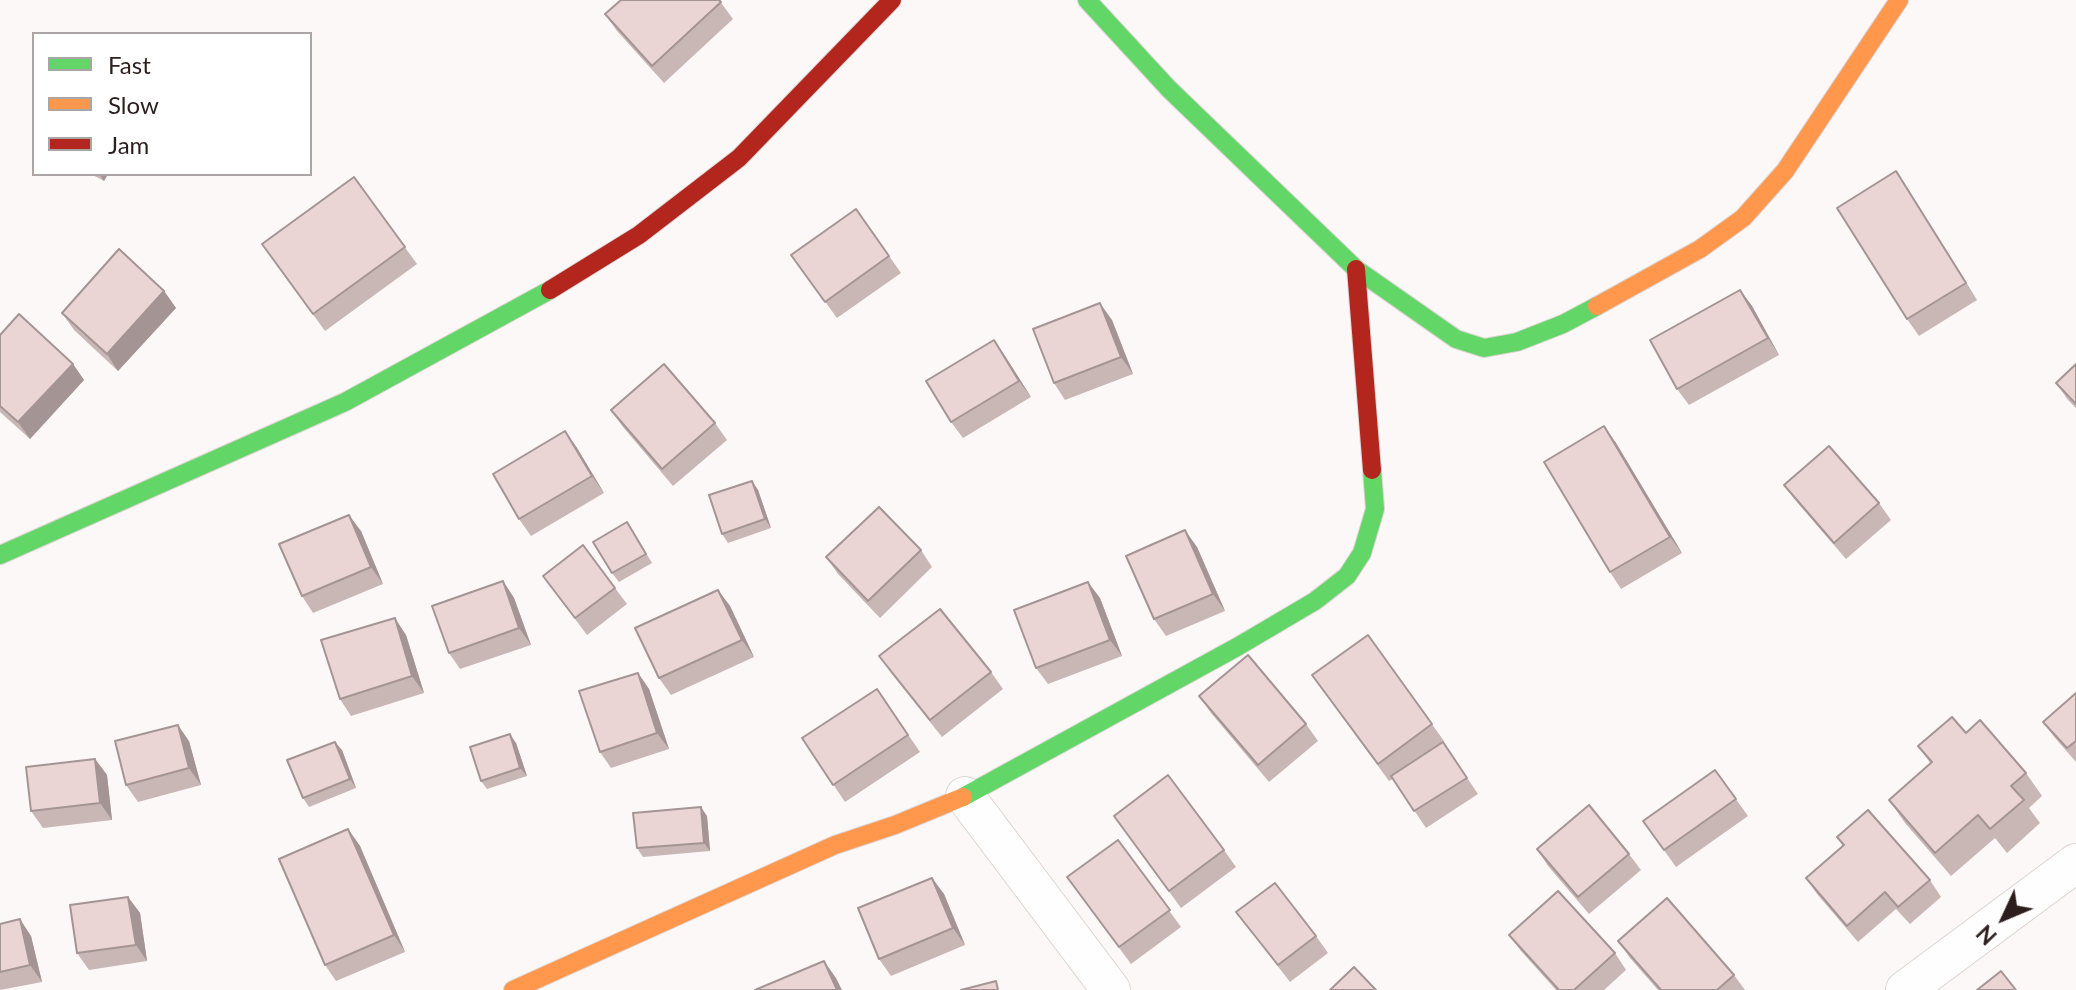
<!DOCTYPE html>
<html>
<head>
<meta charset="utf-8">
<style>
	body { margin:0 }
	#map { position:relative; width:2076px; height:990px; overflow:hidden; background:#fdf8f8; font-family:Lato,sans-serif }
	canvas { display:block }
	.legend { position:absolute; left:32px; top:32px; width:280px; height:144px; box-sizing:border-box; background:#fff; border:2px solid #aba5a5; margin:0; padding:10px 14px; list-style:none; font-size:24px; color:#2c1e1d }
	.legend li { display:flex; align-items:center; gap:16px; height:40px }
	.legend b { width:40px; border:2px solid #aba5a5 }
	.north { position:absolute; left:1964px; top:878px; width:80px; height:80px; -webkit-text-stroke:6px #fff; paint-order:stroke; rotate:226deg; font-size:22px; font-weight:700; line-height:32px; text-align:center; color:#2c1e1d }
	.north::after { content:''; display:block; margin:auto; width:28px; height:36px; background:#2c1e1d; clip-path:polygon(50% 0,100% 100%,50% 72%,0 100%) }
</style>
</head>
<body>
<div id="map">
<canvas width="2076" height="990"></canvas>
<ul class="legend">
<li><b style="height:10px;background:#63d668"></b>Fast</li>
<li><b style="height:10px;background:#ff974d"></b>Slow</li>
<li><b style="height:10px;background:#b3261e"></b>Jam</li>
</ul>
<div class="north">N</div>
</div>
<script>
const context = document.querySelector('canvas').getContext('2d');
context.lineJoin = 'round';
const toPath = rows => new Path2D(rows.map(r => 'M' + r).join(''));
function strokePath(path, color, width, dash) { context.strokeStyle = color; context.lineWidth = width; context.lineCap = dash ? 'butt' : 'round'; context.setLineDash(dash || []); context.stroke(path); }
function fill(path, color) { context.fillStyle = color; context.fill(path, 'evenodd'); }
const street = toPath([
	[965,796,1111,990],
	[1905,990,2076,863]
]);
const fast = toPath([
	[1087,0,1169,89,1356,269,1456,339,1484,348,1517,342,1563,324,1597,306],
	[0,555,345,402,550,290],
	[963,797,1237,647,1315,601,1347,576,1362,553,1375,509,1372,470]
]);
const slow = toPath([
	[1597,306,1700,249,1743,218,1785,171,1899,0],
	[513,990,835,845,895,825,963,797]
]);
const jam = toPath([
	[1356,269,1372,470],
	[550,290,639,235,739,158,892,0]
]);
const wall = toPath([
	[719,0,733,19,664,83,617,31,605,14],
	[91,174,108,174,104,181],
	[354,177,417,264,325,331,262,244],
	[1907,188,1977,300,1919,336,1907,319],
	[856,209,901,273,837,318,791,255],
	[1740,290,1752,306,1779,355,1689,405,1677,389],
	[164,291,176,308,118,371,74,330,62,313],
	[1112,320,1133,374,1065,400,1054,383],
	[0,335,73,364,84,380,30,439,0,412],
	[1005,356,1031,397,963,438,951,422],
	[2076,364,2076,408,2068,400,2056,383],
	[611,410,715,423,727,440,673,486,623,427],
	[1604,426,1616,443,1682,553,1621,589,1610,572],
	[565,431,577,448,604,493,531,536,519,519],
	[752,481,758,490,771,528,728,543,722,534],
	[1784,485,1879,503,1891,520,1846,559,1796,501],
	[361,531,383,584,313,613,302,596],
	[633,531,652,563,619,582,612,573],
	[1197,547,1225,611,1166,636,1154,619],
	[921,550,932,567,880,618,838,574,826,557],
	[543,576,615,588,627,604,587,635],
	[503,581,514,598,531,645,460,669,449,653],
	[718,590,730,606,754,657,671,695,659,678],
	[1100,598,1122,656,1048,684,1036,668],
	[406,635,424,693,351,716,340,699],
	[1368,635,1444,741,1436,747,1443,742,1478,794,1426,828,1393,779,1389,781,1324,692],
	[879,656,991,672,1003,689,942,737,891,673],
	[638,673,649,689,669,749,611,768,600,752],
	[877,689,920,752,845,802,802,738],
	[2076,693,2076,762,2055,738,2043,722],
	[1199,696,1306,724,1318,741,1269,782,1211,713],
	[1966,733,2026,773,2042,796,2029,808,2040,823,2007,853,1995,838,1951,876,1905,823,1889,800,1931,764,1918,746],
	[189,741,201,785,138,802,126,785],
	[516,743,527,776,487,789,481,781],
	[342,750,356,788,309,807,303,798],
	[95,759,107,775,112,820,43,828,31,811],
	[1715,770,1748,816,1676,867,1643,821],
	[707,816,710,851,643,857,637,848],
	[1114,816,1224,850,1236,867,1181,908],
	[348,829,360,846,405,952,336,981,325,965],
	[1837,837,1930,880,1941,897,1910,924,1896,909,1858,942,1817,894,1806,878,1843,846],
	[1118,840,1181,927,1131,964,1067,877],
	[1537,849,1629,854,1641,870,1589,914,1548,866],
	[932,878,944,894,965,945,891,976,879,959],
	[128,897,140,913,147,961,89,970,77,953],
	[1236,912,1316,936,1328,953,1290,982],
	[0,924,31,936,42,982,0,990],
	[1509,935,1615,953,1626,970,1604,990,1556,990,1521,951],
	[1618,941,1734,975,1745,990,1658,990,1630,958]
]);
const shadedWall = toPath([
	[1896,171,1907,188,1977,300,1966,283],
	[99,174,108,174,104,181],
	[1740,290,1752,306,1779,355,1768,338],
	[164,291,176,308,118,371,107,354],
	[1100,303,1112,320,1133,374,1121,357],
	[994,340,1005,356,1031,397,1019,381],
	[73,364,84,380,30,439,18,422],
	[1604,426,1616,443,1682,553,1670,537],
	[565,431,577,448,604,493,592,476],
	[752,481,758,490,771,528,765,519],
	[349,515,361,531,383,584,371,567],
	[1185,530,1197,547,1225,611,1213,594],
	[503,581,514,598,531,645,519,628],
	[1088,582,1100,598,1122,656,1110,640],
	[718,590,730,606,754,657,742,640],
	[395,618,406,635,424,693,412,676],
	[638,673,649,689,669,749,657,733],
	[178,725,189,741,201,785,189,768],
	[510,734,516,743,527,776,520,768],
	[335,742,342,750,356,788,350,779],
	[95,759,107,775,112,820,100,803],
	[701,807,707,816,710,851,704,843],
	[348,829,360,846,405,952,394,935],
	[932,878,944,894,965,945,953,928],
	[128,897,140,913,147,961,136,945],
	[20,919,31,936,42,982,30,965],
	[824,961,836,978,842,990,837,990]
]);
const building = toPath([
	[621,0,719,0,721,2,652,66,605,14,621,0],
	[1896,171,1966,283,1907,319,1837,208,1896,171],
	[354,177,405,247,313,314,262,244,354,177],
	[856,209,889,256,825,302,791,255,856,209],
	[119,249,164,291,107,354,62,313,119,249],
	[1740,290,1768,338,1677,389,1650,340,1740,290],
	[1100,303,1121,357,1054,383,1033,329,1100,303],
	[19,314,73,364,18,422,0,406,0,335,19,314],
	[994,340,1019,381,951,422,926,381,994,340],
	[664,364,715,423,662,469,611,410,664,364],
	[2076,364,2076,404,2056,383,2076,364],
	[1604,426,1670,537,1610,572,1544,462,1604,426],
	[565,431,592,476,519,519,493,474,565,431],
	[1829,446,1879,503,1834,543,1784,485,1829,446],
	[752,481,765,519,722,534,709,495,752,481],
	[879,507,921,550,868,601,826,557,879,507],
	[349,515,371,567,302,596,279,544,349,515],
	[627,522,646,554,612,573,593,542,627,522],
	[1185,530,1213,594,1154,619,1126,556,1185,530],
	[583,545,615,588,575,618,543,576,583,545],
	[503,581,519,628,449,653,432,606,503,581],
	[1088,582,1110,640,1036,668,1014,610,1088,582],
	[718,590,742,640,659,678,635,628,718,590],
	[940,609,991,672,930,720,879,656,940,609],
	[395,618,412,676,340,699,321,640,395,618],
	[1368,635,1432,724,1378,764,1312,675,1368,635],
	[1248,655,1306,724,1258,765,1199,696,1248,655],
	[638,673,657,733,600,752,579,691,638,673],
	[877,689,908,735,833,785,802,738,877,689],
	[2076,693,2076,741,2067,748,2043,722,2076,693],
	[1952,717,1966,733,1980,720,2026,773,2011,786,2024,800,1990,829,1978,815,1935,853,1889,800,1932,762,1918,746,1952,717],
	[178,725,189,768,126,785,115,741,178,725],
	[510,734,520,768,481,781,470,747,510,734],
	[335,742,350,779,303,798,287,760,335,742],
	[1443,742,1467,778,1414,811,1391,776,1443,742],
	[95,759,100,803,31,811,26,767,95,759],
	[1715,770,1736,799,1664,850,1643,821,1715,770],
	[1168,775,1224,850,1169,891,1114,816,1168,775],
	[1589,805,1629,854,1578,897,1537,849,1589,805],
	[701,807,704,843,637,848,633,813,701,807],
	[1868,810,1930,880,1898,907,1885,892,1847,926,1806,878,1844,845,1837,837,1868,810],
	[348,829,394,935,325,965,279,859,348,829],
	[1118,840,1170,910,1119,947,1067,877,1118,840],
	[932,878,953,928,879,959,858,908,932,878],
	[1275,883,1316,936,1278,965,1236,912,1275,883],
	[1558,891,1615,953,1574,990,1559,990,1509,935,1558,891],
	[128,897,136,945,77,953,70,905,128,897],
	[1667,898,1734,975,1717,990,1661,990,1618,941,1667,898],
	[20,919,30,965,0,972,0,924,20,919],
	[824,961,837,990,755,990,824,961],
	[1354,967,1376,990,1330,990,1354,967],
	[2001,971,2016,990,1977,990,2001,971],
	[996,981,998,990,961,990,996,981]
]);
strokePath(street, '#ddd4d3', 40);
strokePath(fast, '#ddd4d3', 20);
strokePath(slow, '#ddd4d3', 20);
strokePath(jam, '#ddd4d3', 20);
strokePath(street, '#fffefe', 38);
strokePath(fast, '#63d668', 18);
strokePath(slow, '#ff974d', 18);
strokePath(jam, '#b3261e', 18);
fill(wall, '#c9b7b6');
fill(shadedWall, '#a49594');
fill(building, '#ead5d4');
strokePath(building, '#a49594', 2);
</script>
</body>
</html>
